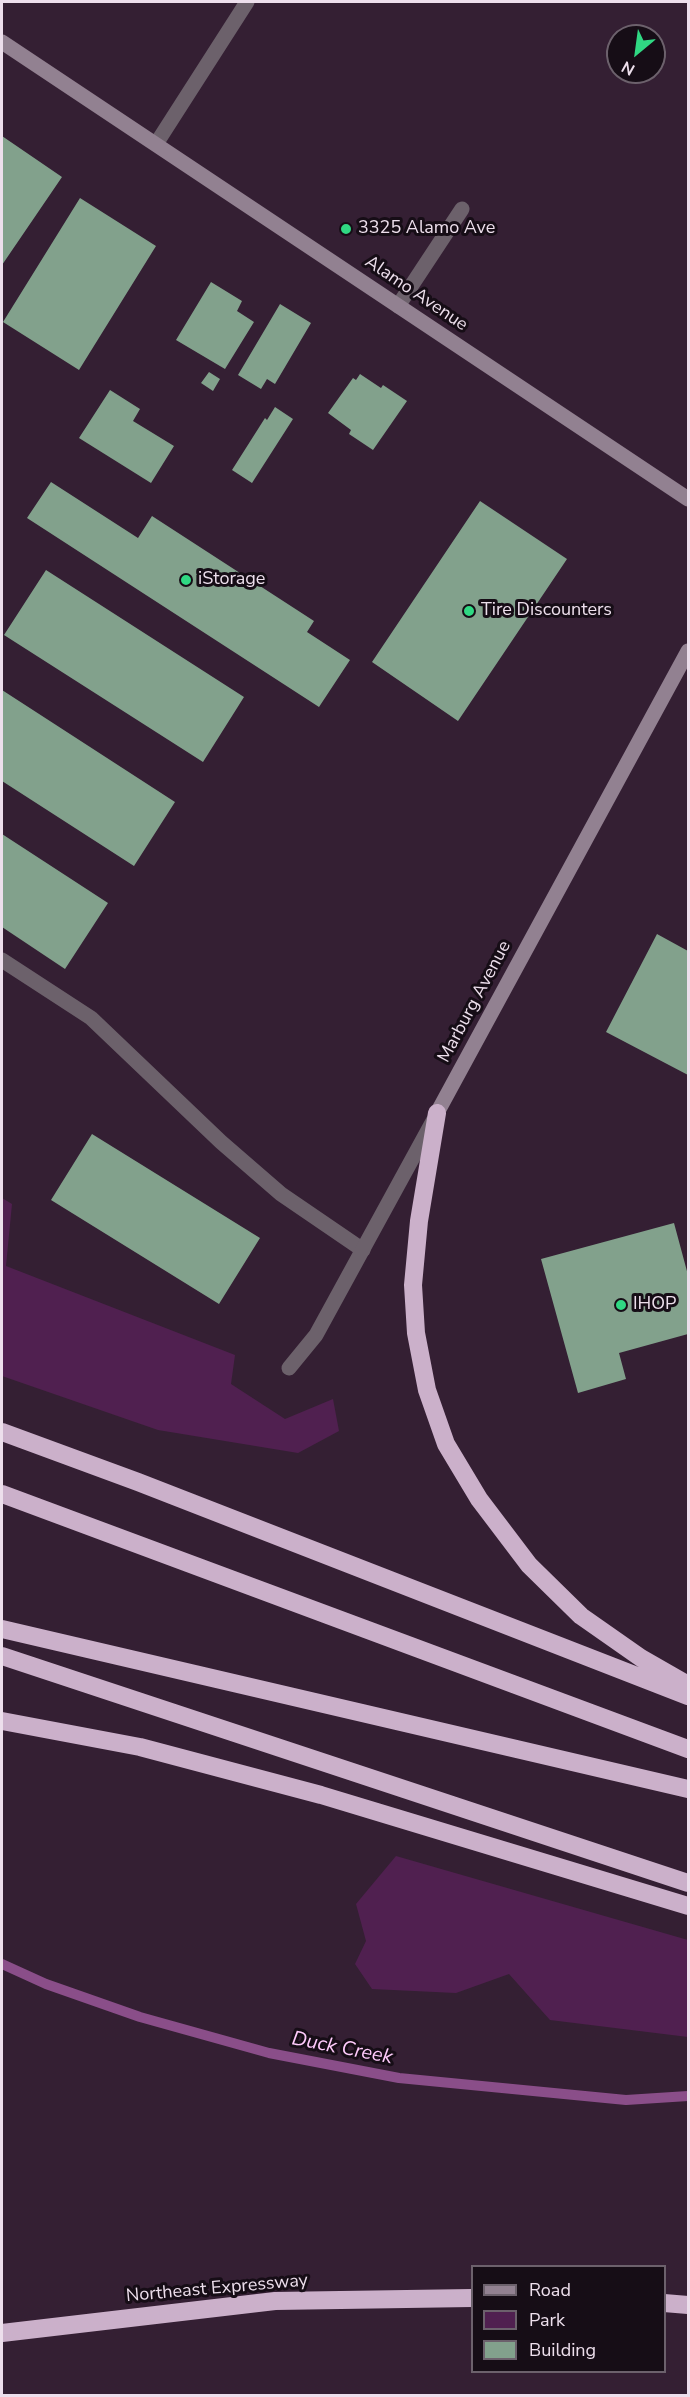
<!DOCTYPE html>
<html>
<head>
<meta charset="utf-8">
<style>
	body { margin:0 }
	#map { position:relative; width:690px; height:2397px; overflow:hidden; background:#341f33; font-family:"Nunito Sans",sans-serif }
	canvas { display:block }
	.frame { position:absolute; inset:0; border:3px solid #eddfec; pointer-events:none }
	.legend { position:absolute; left:471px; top:2265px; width:195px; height:108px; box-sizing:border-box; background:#160d16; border:2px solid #6c616c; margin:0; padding:8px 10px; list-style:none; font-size:18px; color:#eddfec }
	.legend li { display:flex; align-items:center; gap:12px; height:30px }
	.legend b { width:30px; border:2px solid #6c616c }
	.north { position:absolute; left:606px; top:24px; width:60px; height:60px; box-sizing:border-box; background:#160d16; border:2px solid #6c616c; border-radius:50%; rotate:209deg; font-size:16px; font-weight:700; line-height:24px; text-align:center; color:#eddfec }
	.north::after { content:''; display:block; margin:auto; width:21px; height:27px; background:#30d883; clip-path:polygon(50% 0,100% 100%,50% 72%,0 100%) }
</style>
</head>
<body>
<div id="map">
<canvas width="690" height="2397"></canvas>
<div class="frame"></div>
<ul class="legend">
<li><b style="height:8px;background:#928191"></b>Road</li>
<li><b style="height:16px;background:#502050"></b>Park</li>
<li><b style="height:16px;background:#82a18c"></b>Building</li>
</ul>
<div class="north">N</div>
</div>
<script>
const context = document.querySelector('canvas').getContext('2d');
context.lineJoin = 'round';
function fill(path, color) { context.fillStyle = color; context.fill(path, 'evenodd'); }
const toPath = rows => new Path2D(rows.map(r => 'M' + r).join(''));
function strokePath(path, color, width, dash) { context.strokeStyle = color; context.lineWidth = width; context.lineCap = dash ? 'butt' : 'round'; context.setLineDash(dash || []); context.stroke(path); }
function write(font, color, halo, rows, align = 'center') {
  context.font = font + ' "Nunito Sans",sans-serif'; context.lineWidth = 6; context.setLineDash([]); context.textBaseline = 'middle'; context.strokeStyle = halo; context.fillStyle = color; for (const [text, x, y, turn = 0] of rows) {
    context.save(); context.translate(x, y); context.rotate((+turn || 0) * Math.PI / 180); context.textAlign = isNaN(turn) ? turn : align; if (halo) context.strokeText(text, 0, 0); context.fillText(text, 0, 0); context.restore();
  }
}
const green = toPath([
	[2,1198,12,1204,6,1266,235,1355,231,1384,285,1419,333,1399,339,1431,298,1453,158,1430,2,1376],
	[396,1856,688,1940,688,2037,550,2020,509,1974,456,1993,372,1989,355,1964,366,1941,356,1904]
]);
const stream = toPath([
	[2,1964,46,1984,140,2017,269,2053,399,2078,626,2100,688,2096]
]);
const building = toPath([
	[2,136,62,177,2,265],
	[80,198,156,246,79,370,3,322],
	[211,282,242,301,237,311,254,322,225,369,176,340],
	[280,304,311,323,275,384,267,379,261,389,238,375],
	[209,372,220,379,213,391,201,383],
	[360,374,381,388,383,385,407,401,373,450,349,434,351,430,328,413,353,378,356,380],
	[110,390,140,409,133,421,174,446,151,483,79,438],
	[275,407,293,419,252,483,232,470,265,418,267,420],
	[51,482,138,538,152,516,314,621,307,632,350,660,319,707,27,518],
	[480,501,567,559,458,721,372,662],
	[46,570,244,697,203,762,4,635],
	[2,690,175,802,134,866,2,781],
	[2,834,108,903,65,969,2,927],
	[657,934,688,951,688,1075,606,1032],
	[92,1134,260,1238,219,1304,51,1200],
	[674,1223,688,1275,688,1334,619,1353,626,1379,578,1393,541,1259]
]);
const lane = toPath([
	[156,144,247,2],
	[398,306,462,209],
	[2,960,91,1018,221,1142,281,1194,363,1250]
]);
const street = toPath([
	[289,1368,316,1335,433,1121]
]);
const secondary = toPath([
	[2,42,688,499],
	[437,1113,688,651]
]);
const highway = toPath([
	[437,1113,419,1221,413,1285,416,1333,427,1390,446,1444,479,1499,529,1565,581,1616,641,1658,688,1685],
	[2,1432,138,1482,688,1696],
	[2,1494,688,1749],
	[2,1629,688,1789],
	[2,1656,688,1883],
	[2,1721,140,1747,321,1795,688,1906],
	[664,2303,688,2305],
	[2,2333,275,2301,472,2298]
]);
const markers = [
	[346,229,6,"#30d883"],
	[186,580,6,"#30d883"],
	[469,611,6,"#30d883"],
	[621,1305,6,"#30d883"]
];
const poiNames = [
	["3325 Alamo Ave",358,229],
	["iStorage",198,580],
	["Tire Discounters",481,611],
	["IHOP",633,1305]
];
const streetNames = [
	["Alamo Avenue",416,294,34],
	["Marburg Avenue",475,1002,-62],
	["Northeast Expressway",217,2289,-5]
];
const waterNames = [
	["Duck Creek",342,2049,11]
];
fill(green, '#502050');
strokePath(stream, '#8a4e89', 10);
fill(building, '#82a18c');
strokePath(lane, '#6c616b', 15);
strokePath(street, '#6c616b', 15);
strokePath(secondary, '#928191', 15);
strokePath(highway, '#cbb0ca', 18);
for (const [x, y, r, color] of markers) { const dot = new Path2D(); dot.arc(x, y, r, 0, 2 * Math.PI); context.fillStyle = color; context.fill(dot); strokePath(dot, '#160d16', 2); }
write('18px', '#eddfec', '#160d16', poiNames, 'left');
write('18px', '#eddfec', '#160d16', streetNames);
write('italic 20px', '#ffcbfc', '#160d16', waterNames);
</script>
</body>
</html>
